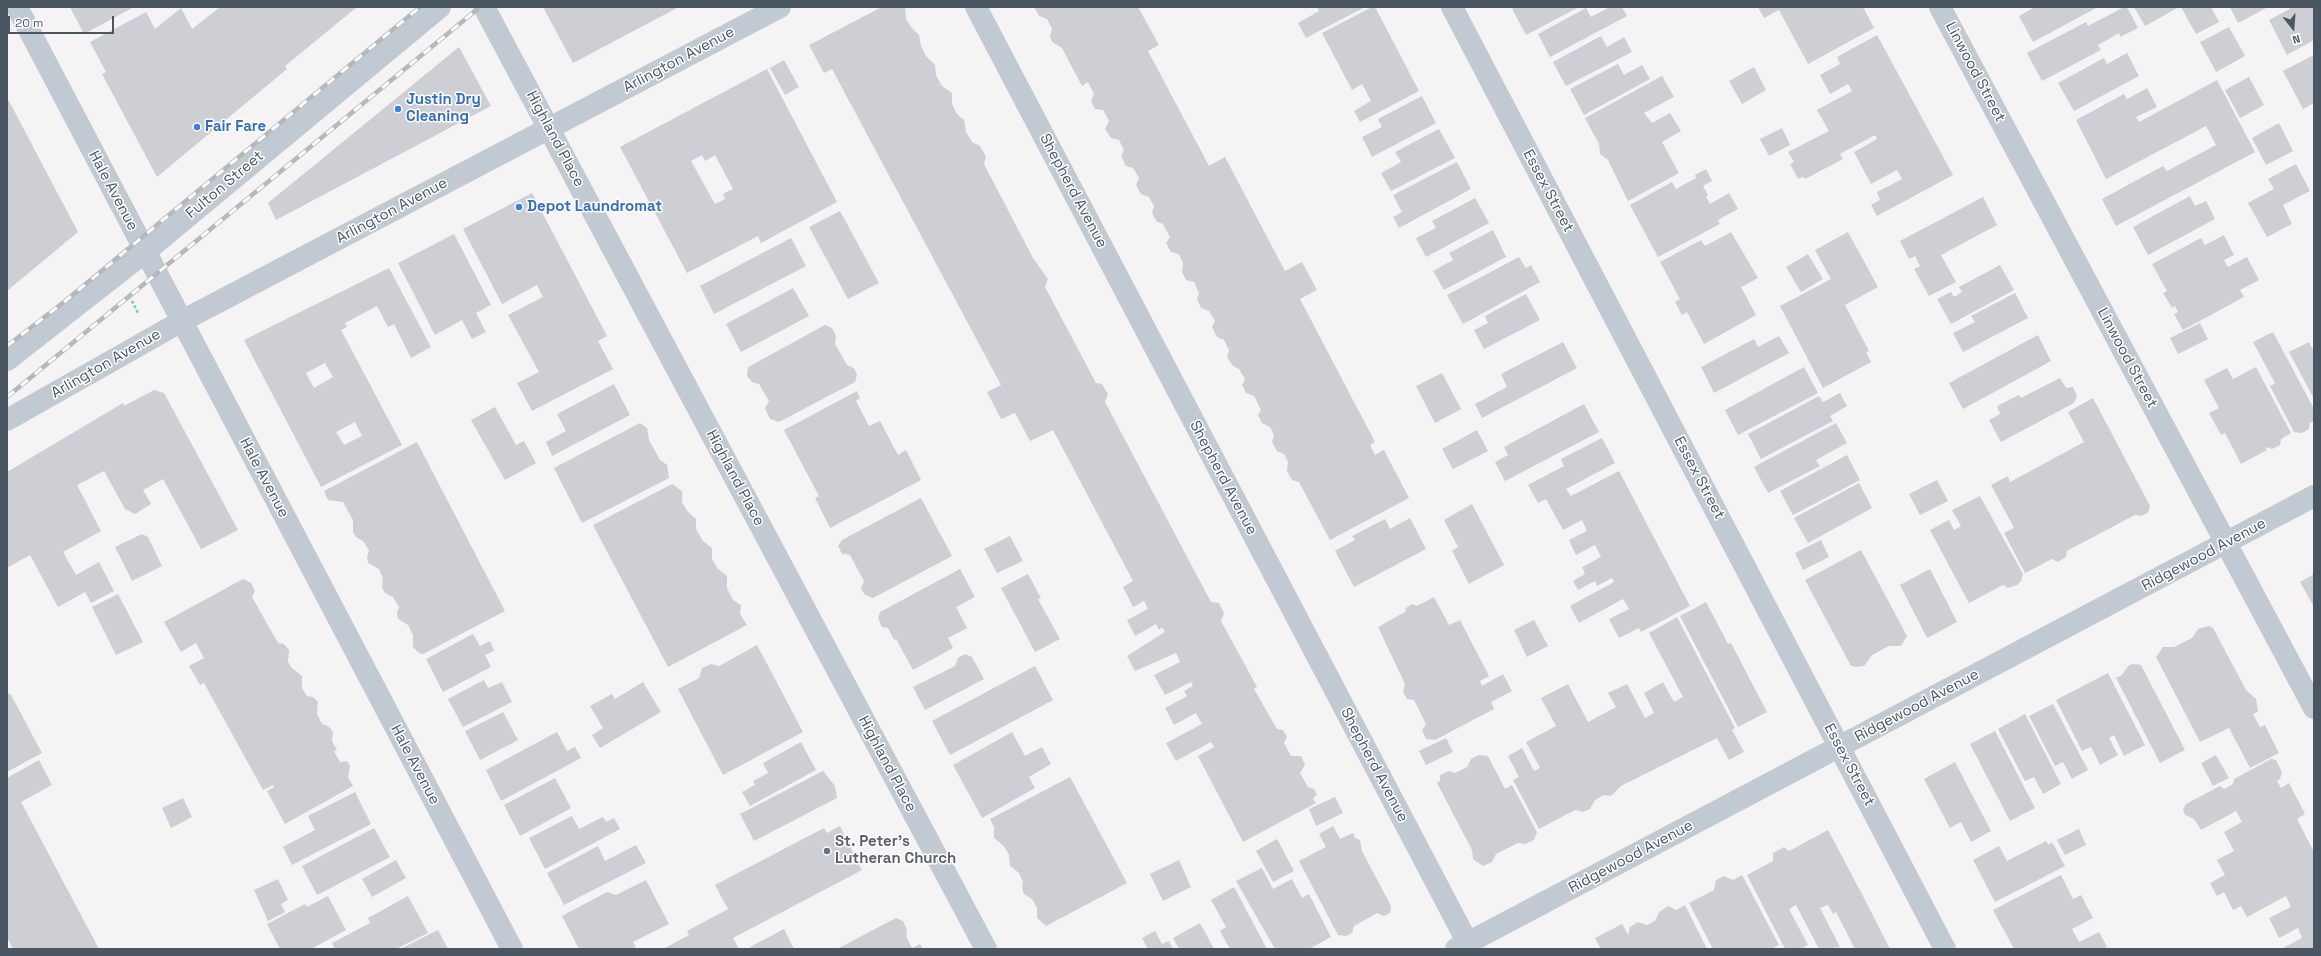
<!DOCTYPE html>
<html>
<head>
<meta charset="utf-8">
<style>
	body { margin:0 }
	#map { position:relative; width:2321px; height:956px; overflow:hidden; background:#f5f3f3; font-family:"Space Grotesk",sans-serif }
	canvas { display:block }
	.frame { position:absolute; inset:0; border:8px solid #4a5661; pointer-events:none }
	.north { position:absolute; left:2273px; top:8px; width:40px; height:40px; -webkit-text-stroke:3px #fff; paint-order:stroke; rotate:163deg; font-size:11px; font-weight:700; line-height:16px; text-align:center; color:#4a5661 }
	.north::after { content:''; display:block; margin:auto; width:14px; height:18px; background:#4a5661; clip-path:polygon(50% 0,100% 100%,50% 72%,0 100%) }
	.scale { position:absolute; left:8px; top:16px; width:106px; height:18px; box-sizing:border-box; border:2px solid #4a5661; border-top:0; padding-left:5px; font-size:12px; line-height:14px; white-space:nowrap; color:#4a5661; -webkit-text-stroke:3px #fff; paint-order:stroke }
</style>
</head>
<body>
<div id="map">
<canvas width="2321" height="956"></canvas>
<div class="frame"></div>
<div class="north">N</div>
<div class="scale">20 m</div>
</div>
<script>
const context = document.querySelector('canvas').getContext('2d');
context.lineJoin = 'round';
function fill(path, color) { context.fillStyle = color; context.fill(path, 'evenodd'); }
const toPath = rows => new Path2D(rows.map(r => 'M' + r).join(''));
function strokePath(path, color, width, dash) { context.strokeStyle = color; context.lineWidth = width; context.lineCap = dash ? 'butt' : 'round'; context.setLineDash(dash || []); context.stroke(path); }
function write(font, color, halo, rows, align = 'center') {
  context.font = font + ' "Space Grotesk",sans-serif'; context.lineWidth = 3; context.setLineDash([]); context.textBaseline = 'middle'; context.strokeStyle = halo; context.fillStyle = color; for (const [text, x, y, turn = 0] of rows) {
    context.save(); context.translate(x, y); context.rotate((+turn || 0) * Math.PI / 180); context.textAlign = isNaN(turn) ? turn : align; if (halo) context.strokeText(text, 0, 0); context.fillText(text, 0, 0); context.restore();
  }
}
const building = toPath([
	[70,7,134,7,84,34],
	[220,7,357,7,285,66,287,69,157,177,102,74,106,72,90,42,146,12,155,29,181,8,192,29],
	[543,7,679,7,573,63],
	[882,7,905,7,906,19,911,27,919,35,921,46,926,56,935,65,936,75,942,86,952,93,952,104,957,114,964,120,966,132,972,142,980,146,986,157,984,164,1033,258,1048,279,1045,287,1096,383,1102,384,1108,394,1105,402,1211,602,1219,603,1224,613,1221,621,1257,687,1254,689,1277,729,1283,730,1287,737,1284,743,1291,756,1301,756,1305,765,1300,773,1308,787,1314,789,1317,794,1313,799,1316,803,1243,842,1198,756,1214,747,1211,742,1176,761,1166,743,1202,724,1196,713,1174,725,1165,708,1187,696,1184,691,1193,686,1191,682,1165,695,1154,675,1180,662,1176,653,1135,671,1127,656,1165,632,1162,627,1159,630,1156,624,1135,636,1127,620,1148,609,1144,601,1133,607,1123,587,1133,581,1053,430,1030,441,1015,413,1001,419,987,392,1001,385,832,69,824,73,809,45],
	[1034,7,1138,7,1159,45,1148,51,1209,166,1225,157,1285,271,1302,262,1317,290,1300,299,1375,442,1370,445,1375,455,1384,450,1409,498,1330,540,1299,482,1292,480,1287,471,1288,462,1284,454,1277,451,1272,442,1274,435,1270,427,1262,423,1258,415,1261,410,1254,396,1246,393,1242,385,1245,379,1239,369,1232,365,1227,357,1229,350,1224,340,1217,337,1212,327,1215,321,1209,311,1201,308,1197,299,1199,293,1194,282,1186,280,1182,272,1183,263,1179,254,1171,252,1166,243,1170,237,1163,224,1157,222,1152,213,1154,206,1149,197,1141,194,1136,185,1139,178,1133,168,1126,166,1121,156,1124,150,1119,140,1111,138,1105,129,1109,121,1103,110,1095,109,1091,101,1094,94,1088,82,1082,86,1062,48,1052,42,1050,36,1052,29,1047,19,1039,16],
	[1317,7,1365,7,1306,38,1298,23,1319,11],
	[1372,7,1375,7,1419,91,1360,122,1354,111,1371,101,1362,84,1352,90,1322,33],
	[1517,7,1579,7,1526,35,1512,9],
	[1610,7,1622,7,1627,16,1550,57,1538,34,1586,8,1591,17],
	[1758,7,1863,7,1874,28,1808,64,1779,10,1764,18],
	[2035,7,2098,7,2033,42,2019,16],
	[2124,7,2127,7,2138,28,2120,37,2119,33,2098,45,2101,50,2042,81,2027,53,2086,22,2088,26],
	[2134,7,2179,7,2145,26],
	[2181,7,2211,7,2219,22,2196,34],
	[2230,7,2268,7,2238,23],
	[2293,7,2314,7,2314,40,2287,55,2269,20],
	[2229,27,2245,56,2216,72,2200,42],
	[1877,35,1953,175,1877,216,1871,205,1880,200,1877,192,1902,179,1897,170,1871,184,1854,152,1877,139,1875,135,1840,154,1843,159,1805,179,1803,177,1798,179,1790,164,1794,162,1788,152,1829,131,1817,110,1852,91,1848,84,1830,94,1820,75,1840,64,1837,57],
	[1601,36,1607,47,1624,37,1632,52,1566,86,1553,62],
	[459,47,491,106,276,220,268,203],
	[2127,53,2139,76,2074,111,2058,83,2104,58,2107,64],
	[2314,55,2314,103,2303,109,2283,71],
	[784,60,799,87,785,95,770,68],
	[1618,64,1624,75,1642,65,1650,79,1584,115,1570,89],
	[1754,67,1766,90,1742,104,1729,81],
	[767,69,837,202,761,243,758,236,687,273,620,147],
	[702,155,705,161,715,155,733,189,723,194,725,199,715,204,691,161],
	[1662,76,1674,97,1644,113,1652,123,1670,113,1681,131,1662,142,1679,173,1628,201,1608,160,1600,154,1599,144,1585,118],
	[2249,77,2264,105,2240,118,2225,90],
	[2217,80,2255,152,2116,226,2102,199,2163,166,2167,171,2216,145,2206,126,2106,179,2076,120,2124,94,2127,99,2147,88,2157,107,2136,117,2139,122],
	[1422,96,1436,123,1372,157,1362,137,1382,127,1378,119],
	[9,101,78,232,7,291,7,102],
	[2279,123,2293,151,2266,165,2252,138],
	[1782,128,1790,145,1769,156,1760,139],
	[1439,129,1455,158,1391,191,1381,173,1401,162,1395,152],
	[1457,162,1471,189,1399,228,1393,217,1402,212,1393,195],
	[2296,164,2310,191,2283,205,2292,224,2267,237,2248,203,2274,189,2268,179],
	[1706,169,1712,181,1703,186,1708,195,1706,197,1710,204,1729,193,1738,209,1718,220,1720,224,1658,257,1630,205,1672,182,1676,189,1696,178,1695,175],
	[532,193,607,336,598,341,613,369,532,411,517,383,539,372,508,315,543,297,537,285,502,304,463,229],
	[2190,196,2195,206,2206,201,2215,219,2148,255,2133,227],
	[1983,197,1997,225,1941,255,1956,282,1929,296,1914,269,1920,266,1915,256,1909,259,1900,241],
	[1475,198,1489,223,1426,257,1416,238,1436,228,1432,221],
	[840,211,879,283,848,299,809,227],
	[1493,230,1506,257,1444,290,1433,271,1453,260,1449,253],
	[1731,232,1758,278,1741,287,1756,315,1704,344,1687,312,1682,315,1675,302,1680,299,1660,262,1701,240,1705,246],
	[1848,232,1878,287,1845,305,1869,351,1866,352,1871,362,1823,388,1780,306,1831,279,1815,250],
	[454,234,491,305,476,313,486,332,472,339,462,320,435,335,398,263],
	[2224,235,2234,255,2224,260,2228,267,2247,257,2259,280,2240,290,2244,297,2183,330,2174,314,2178,312,2175,306,2172,308,2163,293,2167,291,2152,264,2201,238,2205,245],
	[791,238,806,266,714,314,700,286],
	[1808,254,1823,279,1801,292,1786,267],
	[1519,257,1526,268,1531,265,1540,282,1463,324,1447,295],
	[2000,265,2014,290,1951,324,1937,299,1951,292,1954,297,1962,292,1959,287],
	[389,268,431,347,411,358,394,324,388,327,377,306,345,323,347,327,341,330,402,445,321,487,244,340],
	[325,363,333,377,314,388,306,373],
	[355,422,362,436,344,445,336,432],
	[793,288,809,316,741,352,726,324],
	[2015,293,2028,318,1963,352,1953,333,1975,322,1971,316],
	[1526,294,1540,320,1484,349,1474,330,1488,323,1485,316],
	[2200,323,2208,339,2178,354,2170,338],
	[825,325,832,328,836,336,835,344,847,365,854,368,857,375,855,382,779,422,770,419,765,408,769,401,759,384,752,382,747,376,748,367],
	[2273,332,2314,409,2314,421,2310,423,2309,429,2302,433,2294,432,2270,386,2275,383,2253,342],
	[2038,335,2051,361,1963,409,1949,383],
	[1779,336,1789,353,1714,393,1701,367,1754,339,1758,347],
	[1563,342,1577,368,1482,418,1475,404,1507,387,1501,374],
	[2309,342,2314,352,2314,399,2289,352],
	[1804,367,1818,393,1738,435,1725,410],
	[2256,367,2291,433,2281,439,2280,445,2272,449,2265,447,2267,450,2241,464,2225,433,2221,435,2209,413,2219,408,2204,380,2227,368,2233,379],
	[1442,373,1461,409,1435,423,1416,386],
	[2060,378,2066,388,2073,387,2077,396,2074,403,2001,442,1989,420,2000,414,1997,406,2019,395,2021,398],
	[614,384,630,415,552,456,546,442,566,431,557,414],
	[154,390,164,393,238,530,201,549,163,479,143,490,151,504,135,514,125,509,104,471,77,485,101,531,63,552,76,575,99,562,114,591,91,603,85,592,58,607,30,555,7,568,7,472,123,403,124,406],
	[857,391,860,398,856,401,869,426,880,421,898,455,906,450,921,480,830,528,815,498,819,496,784,430],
	[1840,393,1847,406,1830,416,1833,421,1761,459,1748,434,1819,396,1823,402],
	[2093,398,2150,506,2148,513,2141,516,2135,515,2076,546,2067,551,2066,557,2058,562,2052,559,2025,573,2004,533,2014,528,1991,485,2008,476,2010,482,2084,442,2068,412],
	[1584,404,1599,432,1505,481,1495,462,1508,455,1504,447],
	[495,407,516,445,524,441,536,463,505,480,471,420],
	[640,423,647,428,649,440,660,460,667,465,669,478,582,523,554,468],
	[1836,423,1847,443,1816,460,1820,466,1768,493,1754,467],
	[1477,430,1488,451,1453,469,1442,449],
	[1602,438,1615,463,1566,489,1571,496,1619,471,1690,606,1641,632,1639,628,1619,638,1609,619,1629,609,1623,599,1579,623,1570,606,1614,582,1612,578,1597,586,1595,581,1578,590,1573,581,1585,574,1582,567,1601,557,1595,545,1576,555,1569,540,1587,531,1582,520,1563,530,1546,499,1538,503,1528,485,1564,466,1561,459],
	[417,442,505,611,423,654,419,653,413,647,413,635,408,625,398,619,397,613,399,607,393,597,385,593,382,588,383,578,379,569,368,563,367,557,369,551,364,542,356,537,353,532,353,520,343,502,328,500,324,491],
	[1847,455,1860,480,1793,515,1780,491],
	[1937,480,1948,501,1920,515,1909,494],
	[1859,483,1872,508,1808,543,1794,518],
	[672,484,682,491,682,502,687,511,696,519,696,529,703,541,712,548,712,559,718,569,727,576,727,588,733,600,741,605,740,614,747,625,668,667,593,525],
	[1980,496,2023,574,2021,581,2017,585,2008,588,2003,585,1969,603,1930,530,1949,520,1954,530,1961,526,1952,510],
	[921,498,952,556,873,598,865,595,861,588,864,581,850,555,842,554,838,546,842,540],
	[1472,504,1504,565,1469,584,1452,551,1458,547,1444,520],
	[1410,518,1426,549,1354,587,1335,551,1355,540,1352,536,1385,519,1390,529],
	[142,534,148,537,162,566,132,581,115,547],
	[1010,536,1023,561,997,573,984,549],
	[1821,540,1829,557,1803,570,1795,553],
	[1861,550,1907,636,1901,646,1889,646,1872,655,1864,666,1856,667,1851,666,1805,580],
	[960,569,975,597,956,607,967,628,948,638,953,648,913,670,896,639,894,640,888,628,882,627,878,618,880,612],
	[1930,569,1957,622,1927,638,1900,585],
	[1028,574,1041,598,1038,599,1060,639,1035,652,1001,588],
	[2314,574,2314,607,2300,582],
	[243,579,251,583,255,591,252,597,278,643,284,644,289,650,288,662,292,668,302,676,302,688,307,696,313,697,318,702,317,714,322,724,328,726,333,732,332,741,337,750,334,751,340,762,347,761,350,766,348,777,353,786,285,824,267,791,274,787,273,785,263,790,204,683,200,685,189,666,204,658,196,643,181,652,164,622],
	[118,594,143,642,116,655,92,607],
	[1434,597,1449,625,1460,620,1489,676,1480,681,1482,686,1503,674,1512,691,1491,702,1494,709,1435,740,1426,739,1422,730,1426,724,1414,700,1407,699,1403,692,1405,684,1378,627,1405,612,1406,608,1412,604,1417,606],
	[1706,602,1728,644,1731,643,1767,712,1738,727,1680,616],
	[1677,617,1735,728,1732,730,1744,752,1729,760,1717,738,1621,786,1611,796,1604,795,1595,800,1590,809,1583,812,1575,810,1539,829,1513,780,1519,777,1508,756,1522,748,1534,771,1540,768,1526,742,1556,726,1541,698,1568,684,1588,722,1616,707,1608,693,1627,684,1645,718,1654,713,1644,693,1663,682,1674,702,1683,697,1649,633],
	[1534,620,1548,646,1527,657,1514,630],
	[2209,626,2213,628,2246,690,2256,699,2258,712,2253,714,2260,727,2265,725,2279,753,2250,768,2229,728,2200,742,2156,657,2163,647,2174,647,2192,638,2198,629],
	[473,634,480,646,490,641,494,651,485,655,491,667,443,692,426,659],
	[757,645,803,732,723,775,678,689,699,678,702,668,711,664,719,666],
	[965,654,972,657,984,679,925,710,913,687,955,666,958,658],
	[2133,664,2141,665,2185,750,2160,763,2116,678,2122,675,2129,665],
	[1035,666,1053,700,950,755,932,721],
	[2108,673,2145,745,2124,756,2114,735,2109,738,2118,755,2100,765,2091,747,2082,751,2056,700],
	[484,680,488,688,502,682,512,702,463,727,448,699],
	[643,682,661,712,600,748,592,735,603,728,590,706,612,694,615,699],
	[10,693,42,753,7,772,7,695],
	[2053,704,2088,770,2072,779,2063,762,2055,766,2029,716],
	[503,712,518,740,480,760,465,731],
	[2025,714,2061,784,2043,794,2034,777,2025,781,1998,729],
	[1995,731,2035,808,2010,821,1970,744],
	[557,732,567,751,575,747,581,758,501,801,486,770],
	[1012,732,1025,756,1042,747,1051,764,1029,777,1035,788,982,818,953,765],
	[1446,738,1453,752,1426,765,1419,751],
	[801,742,816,770,750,806,742,792,755,785,753,781,768,773,763,763],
	[1479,755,1488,756,1505,789,1512,785,1537,832,1534,840,1525,844,1518,843,1496,854,1492,862,1483,866,1473,859,1472,850,1437,783,1440,781,1440,775,1449,771,1455,773,1467,767,1471,759],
	[2216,755,2229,778,2213,786,2201,763],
	[2271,759,2276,760,2282,772,2280,779,2277,781,2281,788,2289,783,2305,814,2297,819,2314,852,2314,949,2281,949,2302,938,2298,928,2279,938,2269,918,2291,907,2286,896,2247,917,2241,906,2233,910,2224,892,2217,896,2210,883,2225,875,2217,860,2234,851,2224,832,2242,822,2236,811,2201,830,2194,819,2185,815,2183,810,2186,804,2220,786,2224,789,2233,784,2234,779],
	[39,760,52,785,21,802,99,949,13,949,7,937,7,778],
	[1955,762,1991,831,1971,842,1961,822,1950,828,1924,779],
	[823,771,835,786,837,798,754,841,740,814],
	[1070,777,1127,883,1046,926,1037,918,1037,908,1033,900,1024,894,1022,888,1023,882,1019,873,1010,866,1009,855,1004,846,994,838,994,827,990,819],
	[555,778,571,808,520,836,504,805],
	[355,792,371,824,292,865,283,847,315,830,308,816],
	[1335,797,1343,813,1316,826,1309,809],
	[183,798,192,817,171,828,162,808],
	[572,816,579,829,603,817,606,822,614,818,620,829,545,869,529,838],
	[840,826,862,870,733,938,739,949,663,949,689,935,687,931,728,909,715,885,824,828,827,833],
	[1333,826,1340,839,1353,833,1355,838,1360,840,1362,851,1391,906,1390,913,1384,916,1377,913,1354,926,1352,933,1346,936,1338,935,1299,861,1326,847,1319,834],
	[374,828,390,857,317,895,302,866],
	[2079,829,2086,845,2065,855,2057,840],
	[1828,830,1864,898,1890,949,1855,949,1836,912,1833,914,1828,905,1820,908,1840,947,1819,949,1796,905,1789,909,1808,945,1800,949,1785,949,1747,875,1773,861,1773,853,1784,847,1789,851],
	[1277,839,1294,871,1273,882,1256,851],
	[2046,841,2049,845,2052,842,2065,866,1995,902,1973,860,1999,846,2007,861],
	[636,845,646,863,564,905,547,873,598,846,605,861],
	[396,860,406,878,372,897,362,879],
	[1179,860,1191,887,1163,901,1150,874],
	[1262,868,1273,889,1292,879,1302,898,1309,894,1331,937,1309,949,1275,949,1236,881],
	[1742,875,1779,945,1771,949,1713,949,1689,903,1714,890,1716,880,1724,876,1733,880],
	[2061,875,2073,899,2081,895,2093,918,2072,929,2079,942,2099,932,2107,947,2103,949,2014,949,1993,910],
	[278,879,288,900,281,904,285,912,268,921,254,890],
	[646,880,669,924,633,942,636,947,633,949,579,949,562,916,607,892,616,895],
	[1234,887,1267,949,1230,949,1220,931,1226,927,1211,900],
	[328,896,346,930,311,949,280,949,267,924,305,904,307,907],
	[408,896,428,933,396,949,335,949,332,943,370,923,368,918],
	[1685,905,1707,949,1601,949,1595,938,1622,924,1628,935,1630,927,1638,922,1647,925,1655,921,1659,912,1668,906,1676,910],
	[896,918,903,921,907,930,906,936,912,948,920,944,923,949,837,949],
	[1200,923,1214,949,1179,949,1173,938],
	[784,929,794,949,751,949,750,947],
	[438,930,448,949,400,949],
	[1155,931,1162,944,1169,941,1173,949,1148,949,1142,938]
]);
const path = toPath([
	[132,301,138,313]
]);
const minor = toPath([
	[17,7,512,949],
	[484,7,986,949],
	[976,7,1471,949],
	[1452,7,1945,949],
	[1940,7,2314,708],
	[7,360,145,252,440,7],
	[7,420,182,321,780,7],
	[1456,949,2314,496]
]);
const rail = toPath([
	[7,346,64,302,420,7],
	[7,397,480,7]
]);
const markers = [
	[398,109,4,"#3f7fe0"],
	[197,127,4,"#3f7fe0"],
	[519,207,4,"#3f7fe0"],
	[827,851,4,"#6b7280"]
];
const streetNames = [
	["Arlington Avenue",679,60,-28],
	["Linwood Street",1975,72,62],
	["Highland Place",555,139,62],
	["Fulton Street",225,185,-40],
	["Hale Avenue",113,191,62],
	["Shepherd Avenue",1073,191,62],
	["Essex Street",1548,191,62],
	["Arlington Avenue",392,211,-28],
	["Linwood Street",2127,358,62],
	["Arlington Avenue",106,364,-30],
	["Hale Avenue",264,478,62],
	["Highland Place",735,478,62],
	["Shepherd Avenue",1223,478,62],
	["Essex Street",1699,478,62],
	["Ridgewood Avenue",2204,555,-28],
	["Ridgewood Avenue",1917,706,-28],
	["Highland Place",887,764,62],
	["Hale Avenue",415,765,62],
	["Shepherd Avenue",1374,765,62],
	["Essex Street",1849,765,62],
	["Ridgewood Avenue",1631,857,-28]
];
const shopNames = [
	["Justin Dry",406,100],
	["Cleaning",406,117],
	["Fair Fare",205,127],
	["Depot Laundromat",527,207]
];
const worshipNames = [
	["St. Peter's",835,842],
	["Lutheran Church",835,859]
];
fill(building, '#cdcfd5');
strokePath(path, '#7ad0a6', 2.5, [3, 2]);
strokePath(minor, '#c1cad2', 22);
strokePath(rail, '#b5b8bd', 4.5);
strokePath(rail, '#fff', 3, [9]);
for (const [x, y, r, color] of markers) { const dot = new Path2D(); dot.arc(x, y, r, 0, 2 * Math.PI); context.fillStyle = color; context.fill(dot); strokePath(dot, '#fff', 1.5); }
write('15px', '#4a5661', '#fff', streetNames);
write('bold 15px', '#366cbe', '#fff', shopNames, 'left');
write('bold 15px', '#5b616d', '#fff', worshipNames, 'left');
</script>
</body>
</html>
